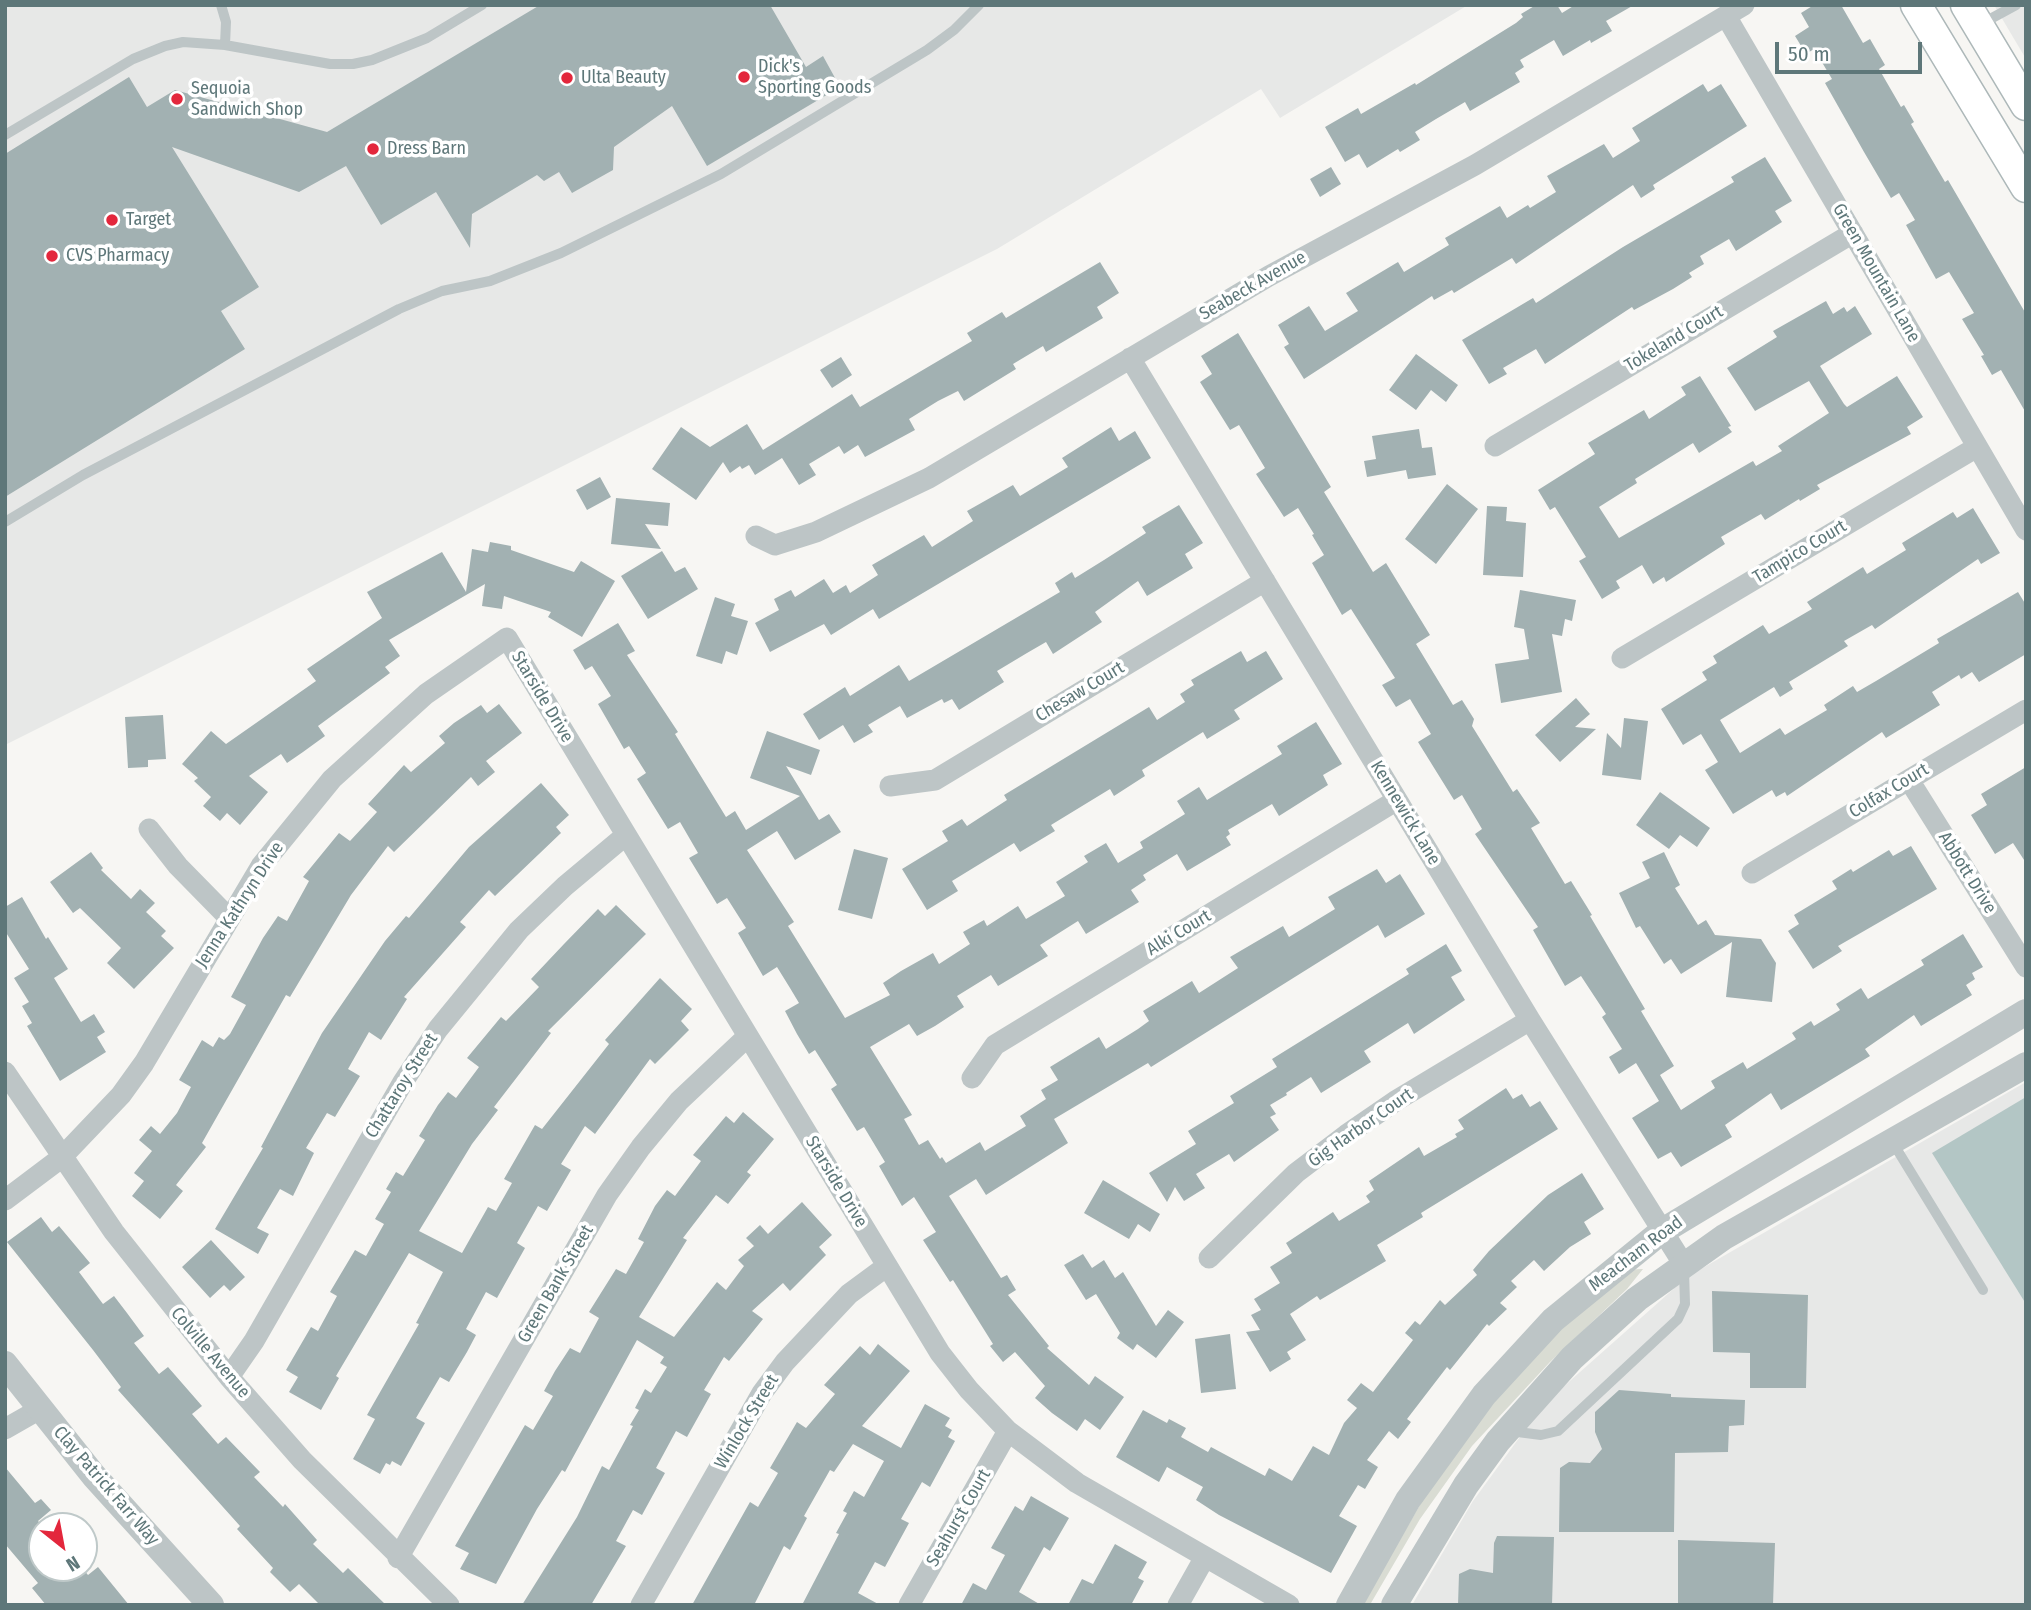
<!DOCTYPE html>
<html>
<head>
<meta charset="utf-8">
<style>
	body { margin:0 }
	#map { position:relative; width:2031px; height:1610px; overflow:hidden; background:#f7f6f3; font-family:"Fira Sans Condensed",sans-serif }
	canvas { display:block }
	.frame { position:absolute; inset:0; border:7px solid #5e7779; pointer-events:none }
	.north { position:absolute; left:28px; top:1512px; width:70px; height:70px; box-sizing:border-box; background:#fff; border:2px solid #bfc9c9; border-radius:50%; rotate:149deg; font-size:19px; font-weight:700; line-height:28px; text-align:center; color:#5e7779 }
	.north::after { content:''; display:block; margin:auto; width:24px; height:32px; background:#e3273c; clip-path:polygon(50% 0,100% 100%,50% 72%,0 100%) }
	.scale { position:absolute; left:1775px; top:42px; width:147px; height:32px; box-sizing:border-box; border:4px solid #5e7779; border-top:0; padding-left:9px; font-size:21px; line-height:24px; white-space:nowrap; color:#5e7779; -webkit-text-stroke:5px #fff; paint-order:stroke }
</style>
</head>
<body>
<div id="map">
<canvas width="2031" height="1610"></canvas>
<div class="frame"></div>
<div class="north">N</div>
<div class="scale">50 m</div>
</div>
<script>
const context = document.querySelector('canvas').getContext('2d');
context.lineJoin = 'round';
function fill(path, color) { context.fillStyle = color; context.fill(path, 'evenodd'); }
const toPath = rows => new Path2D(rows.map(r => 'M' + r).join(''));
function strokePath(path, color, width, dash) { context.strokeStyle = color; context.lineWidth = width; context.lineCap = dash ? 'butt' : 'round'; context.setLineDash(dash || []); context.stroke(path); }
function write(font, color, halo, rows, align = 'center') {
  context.font = font + ' "Fira Sans Condensed",sans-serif'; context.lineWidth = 7; context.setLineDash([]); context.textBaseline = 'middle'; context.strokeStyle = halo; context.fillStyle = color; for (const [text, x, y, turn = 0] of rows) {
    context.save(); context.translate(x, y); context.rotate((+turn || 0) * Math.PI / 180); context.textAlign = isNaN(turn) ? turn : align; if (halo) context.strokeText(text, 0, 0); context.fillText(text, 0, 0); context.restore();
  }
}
const built = toPath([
	[5,5,1468,5,1280,118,1261,89,997,249,5,745],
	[1994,5,2026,5,2026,59],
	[2026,1082,2026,1605,1412,1605,1473,1501,1544,1404,1687,1277]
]);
const green = toPath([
	[1643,1269,1627,1289,1550,1362,1472,1446,1420,1519,1371,1603,1362,1605,1454,1446,1523,1362,1624,1270]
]);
const water = toPath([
	[2026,1097,2026,1304,1932,1153]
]);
const building = toPath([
	[540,5,770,5,806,67,823,56,840,87,707,166,672,106,614,147,613,170,572,193,559,172,544,181,537,175,472,214,470,248,436,192,381,225,346,166,299,192,172,147,259,287,221,311,245,349,5,497,5,154,129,77,147,107,175,90,327,132],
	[1536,5,1557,5,1562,13,1575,5,1634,5,1606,21,1612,31,1591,43,1590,40,1563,56,1554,40,1520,60,1524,67,1515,73,1520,82,1470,111,1465,102,1436,119,1415,132,1420,140,1400,152,1398,149,1367,168,1359,154,1345,162,1325,127,1358,108,1361,114,1415,83,1416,85,1516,23,1523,17,1521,14],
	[1814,5,1841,5,1863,43,1870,39,1885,65,1879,69,1901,107,1904,105,1914,122,1911,124,1945,182,1948,180,2026,314,2026,413,2001,370,1992,375,1981,356,1984,355,1962,319,1974,313,1949,272,1936,279,1906,225,1915,220,1899,193,1891,198,1864,152,1825,83,1832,79,1814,49,1806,54,1795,36,1809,27,1801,13],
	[1703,84,1708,92,1721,84,1747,126,1653,185,1655,189,1641,198,1633,185,1516,264,1512,258,1454,293,1452,290,1434,300,1432,296,1304,379,1284,347,1289,344,1278,325,1309,306,1325,331,1358,311,1346,293,1398,262,1404,272,1449,245,1445,238,1500,206,1507,218,1528,205,1530,208,1556,192,1547,176,1604,144,1613,158,1640,141,1632,128],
	[1765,157,1792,201,1775,211,1782,222,1736,251,1729,239,1700,256,1704,264,1689,273,1692,277,1673,289,1634,310,1632,307,1545,364,1536,349,1503,368,1507,374,1489,384,1462,340,1533,298,1536,303,1623,247,1734,182,1731,177],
	[1331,167,1341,184,1320,197,1310,179],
	[1100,262,1119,293,1097,307,1103,318,1046,352,1043,346,1013,364,1016,369,964,401,958,391,938,401,909,419,915,430,865,457,858,445,844,454,839,446,809,464,816,475,799,485,782,458,755,475,749,465,742,469,740,466,730,473,723,462,696,500,652,469,681,427,710,447,747,424,763,450,852,394,860,407,972,341,967,333,1002,312,1006,318],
	[1826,301,1833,314,1844,307,1847,312,1855,306,1872,334,1820,366,1844,404,1847,407,1897,376,1923,417,1907,427,1911,434,1817,485,1820,489,1800,501,1799,499,1765,520,1761,514,1721,537,1725,544,1666,582,1664,577,1653,584,1642,565,1616,581,1620,588,1602,599,1579,561,1586,557,1555,507,1550,510,1538,490,1595,454,1588,443,1644,410,1649,419,1686,395,1681,387,1700,376,1731,426,1728,427,1732,432,1699,453,1693,443,1635,479,1637,483,1599,507,1619,538,1753,461,1756,466,1782,451,1778,446,1829,413,1809,381,1755,411,1727,368,1777,337,1773,331],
	[1238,333,1331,487,1324,492,1373,572,1386,563,1430,635,1416,644,1453,705,1462,700,1474,719,1472,726,1513,792,1517,789,1540,823,1531,828,1565,884,1571,881,1592,915,1590,916,1645,1009,1641,1011,1674,1066,1660,1075,1681,1110,1715,1088,1711,1081,1743,1062,1747,1069,1796,1039,1792,1033,1811,1021,1814,1026,1840,1010,1836,1004,1861,988,1868,999,1924,965,1921,960,1963,934,1983,967,1972,973,1975,979,1966,985,1972,995,1921,1026,1914,1015,1865,1049,1870,1056,1781,1110,1771,1093,1725,1125,1732,1137,1681,1167,1671,1152,1658,1159,1632,1118,1659,1101,1636,1063,1619,1074,1609,1057,1622,1049,1602,1017,1606,1014,1581,976,1565,986,1533,930,1538,927,1475,834,1482,829,1462,795,1454,800,1418,742,1431,734,1410,699,1396,707,1382,685,1395,678,1351,609,1342,615,1312,563,1324,555,1312,535,1314,534,1298,508,1284,517,1256,474,1265,468,1239,425,1230,430,1200,382,1212,374,1201,356],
	[1416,354,1458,385,1446,402,1431,390,1416,410,1389,390],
	[841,357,852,375,832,388,820,370],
	[1111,427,1119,441,1135,431,1151,458,879,619,873,609,831,635,824,624,770,652,755,623,779,610,774,599,791,590,795,597,824,579,833,593,846,585,850,593,878,575,872,565,924,535,932,547,973,521,967,511,1013,485,1020,496,1068,467,1062,458],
	[1419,429,1422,448,1432,447,1436,475,1408,479,1406,470,1367,477,1364,461,1376,459,1372,436],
	[600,477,611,497,587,510,576,490],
	[1447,484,1478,509,1436,564,1405,539],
	[616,498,670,503,668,526,645,524,661,549,611,544],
	[1179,505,1203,543,1185,554,1193,568,1147,596,1138,581,1095,612,1102,622,1053,654,1046,642,1027,653,997,671,1004,682,959,710,952,699,944,703,942,699,907,718,900,706,868,725,873,732,854,743,843,725,819,740,803,714,845,687,850,696,899,665,909,681,1060,592,1055,583,1072,572,1075,578,1104,560,1146,533,1142,527],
	[1487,506,1507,507,1506,521,1526,523,1523,577,1483,575],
	[1973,508,2000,553,1981,564,1978,559,1875,629,1872,625,1844,641,1848,646,1789,682,1793,689,1780,697,1774,687,1720,720,1740,753,1780,728,1785,735,1827,710,1824,705,1853,686,1857,692,1876,681,1939,643,1937,639,2018,592,2026,605,2026,654,1979,682,1972,672,1961,679,1959,675,1932,692,1940,705,1886,738,1882,732,1787,796,1785,792,1776,797,1772,790,1733,814,1705,770,1718,762,1701,734,1683,745,1661,709,1707,680,1702,672,1717,663,1713,656,1763,625,1769,634,1783,626,1812,609,1807,602,1863,567,1867,574,1906,550,1902,543,1953,512,1957,518],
	[490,542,511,546,511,550,574,572,581,561,615,581,582,637,548,617,551,612,504,596,502,609,482,606,485,584,389,640,400,656,385,667,390,673,318,726,325,736,303,752,287,763,281,754,249,776,268,792,240,825,227,813,220,821,203,806,211,797,194,781,198,778,182,764,211,731,226,744,316,681,307,669,382,618,367,592,442,552,466,592,472,549,488,552],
	[662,551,675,572,685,567,698,589,648,619,621,576],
	[1520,590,1576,600,1572,621,1565,619,1562,636,1552,634,1562,692,1501,703,1495,664,1529,659,1524,629,1514,627],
	[715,597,735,604,731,616,748,621,737,655,726,651,722,664,696,656],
	[618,623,635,651,627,655,678,732,675,734,726,817,735,811,746,830,800,796,750,778,767,731,820,750,811,775,786,766,819,820,829,814,841,832,795,860,777,831,747,850,794,922,788,926,845,1018,890,995,883,983,901,971,933,953,939,964,970,944,963,932,984,920,987,926,1018,906,1026,919,1065,896,1056,882,1088,862,1084,856,1106,843,1118,863,1143,848,1140,842,1185,814,1177,801,1199,787,1207,800,1282,754,1277,746,1316,722,1342,764,1323,775,1328,785,1279,816,1272,804,1228,830,1230,834,1226,837,1231,845,1187,871,1177,854,1143,875,1146,880,1131,890,1139,902,1086,934,1078,921,1040,945,1048,956,998,986,991,975,957,996,964,1007,935,1026,917,1036,909,1024,870,1047,912,1115,904,1119,919,1145,928,1140,940,1159,942,1157,946,1163,980,1142,985,1151,1026,1126,1020,1116,1046,1099,1041,1090,1058,1080,1050,1067,1099,1037,1106,1049,1138,1029,1149,1021,1143,1011,1192,981,1199,993,1238,968,1230,957,1283,926,1289,937,1335,909,1328,897,1377,869,1386,883,1400,874,1425,914,1385,938,1378,925,1151,1067,1148,1063,1054,1119,1068,1143,986,1195,976,1179,949,1196,1001,1278,1007,1275,1016,1290,1008,1295,1049,1346,1047,1348,1089,1385,1095,1376,1124,1397,1100,1430,1085,1419,1077,1431,1052,1413,1035,1398,1045,1386,1015,1352,1003,1362,990,1346,993,1344,953,1280,950,1282,923,1240,936,1232,914,1197,902,1206,879,1166,885,1162,864,1127,857,1131,831,1089,837,1085,815,1050,809,1054,797,1034,785,1011,799,1003,790,988,777,967,763,976,738,933,746,928,727,898,717,904,689,858,698,853,680,822,668,829,637,779,646,773,629,746,624,749,598,704,611,696,592,666,585,670,573,650],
	[1241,651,1247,662,1266,651,1283,679,1234,710,1240,719,1207,739,1203,732,1142,770,1145,776,1114,796,1110,789,1051,825,1055,831,1020,852,1014,843,952,881,958,891,927,910,902,869,948,841,942,831,962,819,967,826,1007,800,1004,795,1149,707,1157,720,1185,702,1180,694,1194,685,1191,680],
	[1576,698,1590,714,1575,727,1596,729,1560,762,1535,735],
	[499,704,522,733,486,761,495,772,478,786,471,777,394,852,388,846,351,895,290,997,286,995,202,1143,206,1147,176,1185,183,1191,160,1219,132,1196,144,1181,134,1173,152,1151,139,1140,151,1126,160,1134,177,1113,191,1087,179,1080,202,1040,213,1047,219,1037,224,1040,230,1034,246,1005,231,997,263,938,278,916,287,921,309,881,303,877,339,833,350,841,377,812,368,804,404,765,411,772,445,743,439,736,454,723,481,705,487,713],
	[163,715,166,759,148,760,148,767,128,768,125,717],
	[1624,718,1648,721,1641,780,1602,775,1607,733,1621,748],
	[2026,767,2026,863,2013,843,1995,854,1971,815,1987,805,1981,794],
	[541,783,569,815,556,827,561,833,495,896,489,890,460,922,466,927,404,997,407,999,381,1040,369,1032,348,1069,360,1076,335,1117,327,1113,306,1148,314,1153,293,1196,280,1189,257,1228,269,1234,258,1254,215,1229,263,1148,261,1147,322,1033,385,941,406,916,409,918,469,847],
	[1660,792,1710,828,1697,847,1680,835,1669,849,1636,825],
	[1911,846,1937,889,1838,946,1842,951,1813,969,1788,931,1799,924,1794,915,1837,889,1832,881,1851,869,1853,872,1889,850,1893,856],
	[854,849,888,858,872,919,838,910],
	[91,852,103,868,101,870,131,899,140,889,155,903,146,912,166,931,161,936,174,948,134,989,107,963,121,948,80,908,73,913,50,882],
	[1664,852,1680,885,1675,888,1698,925,1706,920,1715,935,1761,939,1776,963,1772,1002,1726,997,1732,942,1681,974,1671,959,1664,964,1640,926,1636,928,1619,893,1650,878,1642,862],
	[22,897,46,939,48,937,68,969,54,978,81,1022,94,1014,105,1032,97,1037,106,1052,60,1081,27,1026,32,1023,22,1006,29,1002,14,978,29,969,5,931,5,907],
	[616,905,646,934,548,1031,551,1033,494,1107,498,1110,472,1144,419,1231,462,1253,488,1207,496,1211,512,1183,504,1179,535,1125,542,1129,609,1044,605,1040,660,978,692,1009,681,1021,689,1030,655,1064,650,1059,595,1134,585,1126,561,1164,571,1170,547,1211,538,1206,517,1243,525,1248,497,1298,486,1292,466,1329,476,1335,467,1352,449,1382,440,1377,416,1418,425,1423,401,1466,392,1461,390,1465,386,1463,380,1474,353,1459,375,1419,367,1415,419,1324,416,1323,443,1272,409,1253,336,1376,339,1378,321,1410,289,1392,298,1377,286,1370,311,1327,318,1331,337,1296,330,1292,355,1250,366,1256,384,1224,375,1219,391,1192,386,1189,396,1172,403,1176,425,1140,419,1136,438,1105,448,1092,456,1098,479,1067,467,1058,501,1017,506,1021,539,987,531,979,564,944,598,909,605,916],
	[1446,944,1462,971,1451,977,1465,1000,1414,1034,1408,1023,1364,1051,1371,1062,1321,1093,1311,1077,1286,1093,1287,1095,1270,1105,1276,1114,1270,1117,1279,1130,1234,1162,1229,1154,1196,1174,1205,1188,1184,1201,1175,1187,1167,1202,1149,1173,1196,1144,1188,1131,1234,1103,1230,1096,1277,1067,1272,1059,1409,974,1406,969],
	[1506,1088,1513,1099,1522,1094,1530,1107,1540,1101,1558,1129,1421,1213,1423,1217,1377,1245,1386,1261,1320,1300,1317,1296,1290,1314,1306,1340,1287,1352,1291,1359,1270,1372,1246,1332,1260,1330,1251,1315,1261,1310,1254,1299,1280,1283,1270,1267,1292,1253,1286,1243,1333,1212,1339,1221,1370,1202,1366,1196,1374,1190,1369,1181,1419,1147,1424,1156,1457,1137,1455,1134,1464,1129,1458,1120],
	[743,1112,774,1139,747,1172,751,1175,728,1204,716,1195,683,1238,687,1240,639,1317,674,1337,717,1282,726,1290,744,1266,738,1260,754,1246,746,1238,760,1225,768,1234,802,1202,832,1235,819,1247,826,1255,790,1291,783,1283,752,1311,763,1319,729,1361,724,1357,704,1390,711,1394,687,1437,676,1431,656,1468,665,1473,642,1515,633,1510,616,1541,626,1546,591,1605,522,1605,577,1517,602,1466,609,1470,633,1426,630,1425,639,1410,635,1408,645,1389,651,1393,667,1367,660,1363,664,1357,637,1340,565,1472,562,1470,537,1509,496,1584,460,1569,469,1553,455,1546,525,1425,533,1430,553,1396,544,1391,555,1371,570,1348,580,1353,599,1318,589,1312,616,1269,626,1274,644,1242,638,1239,655,1206,667,1190,675,1196,701,1161,693,1155,726,1116,734,1123],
	[1582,1173,1604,1209,1584,1222,1591,1234,1570,1247,1544,1271,1534,1260,1511,1281,1517,1287,1500,1303,1507,1309,1489,1326,1487,1324,1450,1370,1447,1367,1407,1419,1411,1422,1398,1439,1389,1431,1367,1460,1378,1467,1365,1489,1358,1485,1339,1516,1357,1526,1331,1573,1219,1515,1196,1500,1203,1487,1167,1467,1159,1482,1116,1457,1143,1410,1167,1423,1169,1419,1186,1428,1181,1437,1208,1452,1211,1447,1265,1476,1269,1468,1292,1481,1313,1446,1329,1455,1344,1423,1357,1408,1347,1400,1361,1383,1373,1392,1413,1340,1405,1333,1415,1321,1420,1325,1440,1300,1445,1305,1477,1275,1473,1270,1489,1251,1548,1195],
	[1103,1180,1160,1214,1150,1232,1138,1224,1129,1239,1084,1213],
	[41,1217,52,1232,59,1226,90,1263,79,1272,103,1304,114,1296,127,1313,144,1336,134,1343,159,1374,168,1367,202,1406,192,1414,218,1444,226,1437,260,1472,254,1477,283,1507,285,1504,317,1540,313,1544,343,1573,348,1568,386,1605,320,1605,299,1584,290,1592,270,1572,273,1568,237,1529,240,1526,118,1390,121,1387,93,1350,7,1242],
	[211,1240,245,1277,230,1291,224,1285,210,1298,182,1267],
	[1083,1254,1092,1268,1104,1260,1115,1278,1123,1272,1156,1326,1168,1310,1184,1322,1156,1358,1137,1344,1133,1350,1117,1338,1120,1333,1096,1294,1086,1300,1064,1265],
	[1712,1291,1808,1295,1806,1388,1750,1388,1750,1353,1713,1352],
	[1230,1334,1236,1389,1201,1393,1195,1339],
	[878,1344,910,1371,862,1426,901,1448,925,1404,950,1418,945,1426,952,1430,948,1437,955,1441,930,1487,922,1482,901,1519,909,1523,885,1567,875,1562,858,1593,880,1605,802,1605,839,1534,836,1533,847,1513,843,1511,854,1491,864,1497,884,1461,853,1444,834,1472,830,1470,804,1516,807,1518,790,1550,784,1546,754,1605,692,1605,750,1502,758,1507,778,1473,770,1468,797,1422,806,1428,835,1394,824,1385,860,1346,870,1355],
	[1619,1390,1671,1394,1671,1397,1745,1400,1744,1425,1729,1426,1728,1452,1675,1453,1674,1532,1559,1532,1560,1468,1569,1462,1590,1463,1602,1449,1595,1432,1595,1412],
	[5,1467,35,1503,41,1499,51,1510,38,1521,42,1525,42,1568,82,1568,88,1575,98,1567,129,1605,46,1605,32,1588,38,1583,5,1544],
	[1031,1496,1069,1518,1050,1551,1044,1547,1019,1592,1041,1605,961,1605,973,1583,986,1590,1005,1555,991,1548,1015,1506,1023,1511],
	[1497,1536,1554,1537,1552,1605,1458,1605,1459,1574,1470,1569,1493,1573,1494,1543],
	[1678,1540,1775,1543,1773,1605,1678,1605],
	[1115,1544,1147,1562,1138,1578,1144,1581,1131,1605,1068,1605,1082,1579,1093,1584]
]);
const service = toPath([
	[221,5,226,22,225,45],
	[1981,24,2016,5],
	[5,135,133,59,165,46,183,42,225,45,330,64,353,64,372,60,427,38,482,5],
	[5,522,83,475,399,309,442,291,490,281,561,253,721,174,927,50,954,30,979,5],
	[1893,1143,1983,1290],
	[1510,1431,1541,1435,1558,1431,1678,1319,1685,1304,1684,1270]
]);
const minor = toPath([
	[1726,16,2026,530],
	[1130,358,1530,1020,1684,1265],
	[1495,446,1853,233],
	[756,536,775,545,816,532,929,478,1269,276,1475,165,1744,5],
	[1622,658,1977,447],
	[1909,780,2026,967],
	[890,786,935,780,1265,581],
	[149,829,178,866,228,917],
	[1752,873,2026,710],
	[5,1072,114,1232,229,1377,302,1460,449,1605],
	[972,1078,995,1045,1397,800],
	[5,1200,61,1158,121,1095,144,1063,261,866,332,779,426,694,507,638,940,1353,969,1390,1008,1431,1077,1483,1289,1605],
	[1209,1258,1296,1173,1346,1135,1397,1100,1530,1020],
	[229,1377,254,1341,403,1082,438,1029,519,930,565,886,626,835],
	[5,1429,40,1409],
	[398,1558,607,1195,641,1147,679,1101,748,1036],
	[641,1605,762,1393,785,1362,849,1294,887,1266],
	[909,1605,1008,1431],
	[1178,1605,1205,1557]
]);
const tertiary = toPath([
	[5,1364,94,1476,211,1605],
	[1349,1605,1408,1500,1484,1395,1553,1320,1661,1232,2026,1012],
	[1394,1605,1466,1485,1498,1441,1572,1358,1637,1299,1724,1237,2026,1065]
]);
const secondary = toPath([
	[1916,5,2026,187],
	[1966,5,2026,105]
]);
const markers = [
	[744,77,7,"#e3273c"],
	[567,78,7,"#e3273c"],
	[177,99,7,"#e3273c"],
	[373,149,7,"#e3273c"],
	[112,220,7,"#e3273c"],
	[52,256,7,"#e3273c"]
];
const poiNames = [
	["Dick's",758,67],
	["Sporting Goods",758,88],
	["Ulta Beauty",581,78],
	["Sequoia",191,89],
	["Sandwich Shop",191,110],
	["Dress Barn",387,149],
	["Target",126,220],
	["CVS Pharmacy",66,256]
];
const streetNames = [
	["Green Mountain Lane",1876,273,60],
	["Seabeck Avenue",1253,286,-30],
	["Tokeland Court",1674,339,-31],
	["Tampico Court",1800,552,-31],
	["Chesaw Court",1080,692,-31],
	["Starside Drive",542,697,59],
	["Colfax Court",1889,791,-31],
	["Kennewick Lane",1405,813,59],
	["Abbott Drive",1967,873,58],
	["Jenna Kathryn Drive",240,905,-57],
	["Alki Court",1179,933,-31],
	["Chattaroy Street",402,1086,-58],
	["Gig Harbor Court",1361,1128,-35],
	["Starside Drive",836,1182,59],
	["Meacham Road",1636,1254,-37],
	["Green Bank Street",556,1284,-60],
	["Colville Avenue",210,1353,50],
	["Winlock Street",747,1422,-59],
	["Clay Patrick Farr Way",106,1486,49],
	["Seahurst Court",959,1518,-60]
];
fill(built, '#e7e8e7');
fill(green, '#d9dcd3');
fill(water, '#b3c6c5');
fill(building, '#a2b1b2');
strokePath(secondary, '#adb8b9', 33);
strokePath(service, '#bdc5c6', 10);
strokePath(minor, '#bdc5c6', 21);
strokePath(tertiary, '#bdc5c6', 26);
strokePath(secondary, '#fff', 30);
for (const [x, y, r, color] of markers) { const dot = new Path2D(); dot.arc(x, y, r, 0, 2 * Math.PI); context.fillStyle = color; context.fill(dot); strokePath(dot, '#fff', 2.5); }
write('18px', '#5e7779', '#fff', poiNames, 'left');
write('18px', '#5e7779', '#fff', streetNames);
</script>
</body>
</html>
